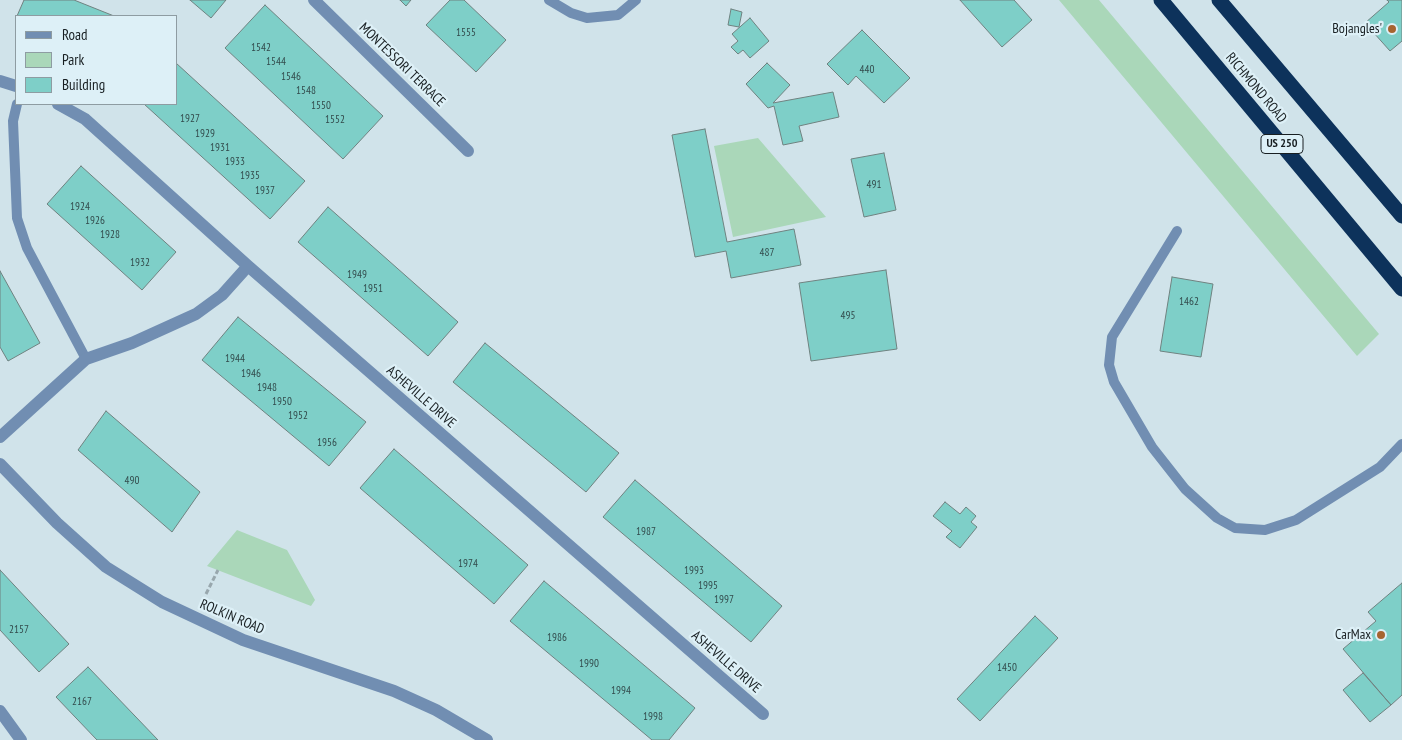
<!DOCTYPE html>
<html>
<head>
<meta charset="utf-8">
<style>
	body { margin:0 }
	#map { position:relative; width:1402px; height:740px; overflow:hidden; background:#d0e3ea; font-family:"PT Sans Narrow",sans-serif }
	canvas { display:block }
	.legend { position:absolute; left:15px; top:15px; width:162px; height:90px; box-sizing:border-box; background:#ddf0f7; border:1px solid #8e9ca2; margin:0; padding:6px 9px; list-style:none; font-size:15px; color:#181f22 }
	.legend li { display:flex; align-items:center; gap:10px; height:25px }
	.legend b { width:25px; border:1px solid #8e9ca2 }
</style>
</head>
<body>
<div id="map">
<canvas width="1402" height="740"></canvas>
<ul class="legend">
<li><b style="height:6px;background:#718eb2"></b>Road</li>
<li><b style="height:14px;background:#aad7b9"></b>Park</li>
<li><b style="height:14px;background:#7ecfc8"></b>Building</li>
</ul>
</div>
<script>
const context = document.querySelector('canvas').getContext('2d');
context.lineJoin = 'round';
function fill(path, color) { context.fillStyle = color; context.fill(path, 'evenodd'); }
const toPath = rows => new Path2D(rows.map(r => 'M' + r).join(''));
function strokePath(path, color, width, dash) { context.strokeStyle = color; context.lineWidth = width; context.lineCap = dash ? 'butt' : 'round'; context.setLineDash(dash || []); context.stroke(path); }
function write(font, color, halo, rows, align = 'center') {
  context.font = font + ' "PT Sans Narrow",sans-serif'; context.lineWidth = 4.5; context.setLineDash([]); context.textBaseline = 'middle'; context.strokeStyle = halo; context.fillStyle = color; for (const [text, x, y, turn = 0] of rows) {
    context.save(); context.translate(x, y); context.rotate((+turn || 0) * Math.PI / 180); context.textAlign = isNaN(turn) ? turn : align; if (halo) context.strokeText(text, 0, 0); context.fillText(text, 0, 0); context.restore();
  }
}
const green = toPath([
	[1059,0,1099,0,1379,334,1357,356],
	[758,138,826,217,733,237,714,146],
	[237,530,287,550,315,600,311,606,207,566]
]);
const building = toPath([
	[24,0,74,0,114,16,17,16,24,0],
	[190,0,226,0,211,18,190,0],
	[400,0,411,0,406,6,400,0],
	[450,0,464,0,506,40,476,72,426,25,450,0],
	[960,0,1014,0,1032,20,1002,47,960,0],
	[1387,0,1402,0,1402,41,1390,51,1365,23,1389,2,1387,0],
	[265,5,383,116,343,159,225,48,265,5],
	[731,9,742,12,739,27,728,25,731,9],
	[750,18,769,41,750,58,743,50,738,54,731,47,738,41,732,34,750,18],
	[862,30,910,78,884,103,856,76,848,85,827,64,862,30],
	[176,63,305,181,270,219,144,104,176,104,176,63],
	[767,63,790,85,773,103,833,92,839,117,799,126,803,141,783,145,774,106,768,108,746,84,767,63],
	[705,129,727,242,794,229,801,265,731,278,726,251,695,257,672,135,705,129],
	[884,153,896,210,864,217,851,159,884,153],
	[81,166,176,252,142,290,47,204,81,166],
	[328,207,458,322,428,356,298,242,328,207],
	[886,270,897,349,811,361,799,283,886,270],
	[0,271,40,343,8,361,0,347,0,271],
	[1172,277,1213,284,1201,357,1160,351,1172,277],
	[238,317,366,422,329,466,202,360,238,317],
	[485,343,619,453,586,492,453,382,485,343],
	[106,411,200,492,172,532,78,450,106,411],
	[394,449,528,565,494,604,360,488,394,449],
	[635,480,782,606,751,642,603,517,635,480],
	[945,502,960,514,966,507,976,516,971,522,977,527,960,548,946,537,952,531,933,516,945,502],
	[0,570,69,644,39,672,0,630,0,570],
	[544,581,695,708,669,740,652,740,510,621,544,581],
	[1402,583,1402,695,1391,705,1343,649,1376,621,1368,612,1402,583],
	[1035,616,1058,638,980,721,957,699,1035,616],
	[88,667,158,740,97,740,56,697,88,667],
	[1363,673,1391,705,1370,722,1343,690,1363,673]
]);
const path = toPath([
	[206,594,218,570]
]);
const lane = toPath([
	[549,0,571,13,587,18,618,15,636,0],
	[17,104,13,121,17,218,27,248,86,359],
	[1177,231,1112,337,1109,365,1114,382,1152,447,1185,489,1217,518,1235,528,1265,530,1296,520,1380,467,1402,444]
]);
const street = toPath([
	[314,0,468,151],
	[0,81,16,86],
	[58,104,85,119,248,266,763,714],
	[0,437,86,359,132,343,196,314,222,295,248,266],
	[0,464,57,523,106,567,162,602,243,640,394,691,436,710,487,740],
	[0,711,21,740]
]);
const highway = toPath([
	[1161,0,1402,289],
	[1219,0,1402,216]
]);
const markers = [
	[1392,29,5,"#a66430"],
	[1381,635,5,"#a66430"]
];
const numberNames = [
	["1555",466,33],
	["1542",261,48],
	["1544",276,62],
	["440",867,70],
	["1546",291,77],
	["1548",306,91],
	["1550",321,106],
	["1927",190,119],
	["1552",335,120],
	["1929",205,134],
	["1931",220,148],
	["1933",235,162],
	["1935",250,176],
	["491",874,185],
	["1937",265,191],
	["1924",80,207],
	["1926",95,221],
	["1928",110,235],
	["487",767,253],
	["1932",140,263],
	["1949",357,275],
	["1951",373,289],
	["1462",1189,302],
	["495",848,316],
	["1944",235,359],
	["1946",251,374],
	["1948",267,388],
	["1950",282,402],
	["1952",298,416],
	["1956",327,443],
	["490",132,481],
	["1987",646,532],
	["1974",468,564],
	["1993",694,571],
	["1995",708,586],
	["1997",724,600],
	["2157",19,630],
	["1986",557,638],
	["1990",589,664],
	["1450",1007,668],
	["1994",621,691],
	["2167",82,702],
	["1998",653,717]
];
const shields = [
	[1282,144,42]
];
const shieldNames = [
	["US 250",1282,144]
];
const poiNames = [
	["Bojangles'",1382,29],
	["CarMax",1371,635]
];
const streetNames = [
	["MONTESSORI TERRACE",402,65,44],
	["RICHMOND ROAD",1256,88,50],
	["ASHEVILLE DRIVE",421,397,41],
	["ROLKIN ROAD",232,617,23],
	["ASHEVILLE DRIVE",726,662,41]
];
fill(green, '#aad7b9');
fill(building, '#7ecfc8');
strokePath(building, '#6f8280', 1);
strokePath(path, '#98a7ad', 3, [5, 2.5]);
strokePath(lane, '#718eb2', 10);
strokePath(street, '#718eb2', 12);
strokePath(highway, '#0d325b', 15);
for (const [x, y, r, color] of markers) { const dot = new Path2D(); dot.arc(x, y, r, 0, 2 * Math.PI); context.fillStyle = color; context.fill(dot); strokePath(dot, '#ddf0f7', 2); }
write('11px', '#324b4c', null, numberNames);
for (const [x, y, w] of shields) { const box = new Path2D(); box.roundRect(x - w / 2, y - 9.5, w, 19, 4); context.fillStyle = '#ddf0f7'; context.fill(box); strokePath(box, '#181f22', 1); }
write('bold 12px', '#181f22', null, shieldNames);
write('14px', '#181f22', '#ddf0f7', poiNames, 'right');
write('14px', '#181f22', '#ddf0f7', streetNames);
</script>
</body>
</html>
